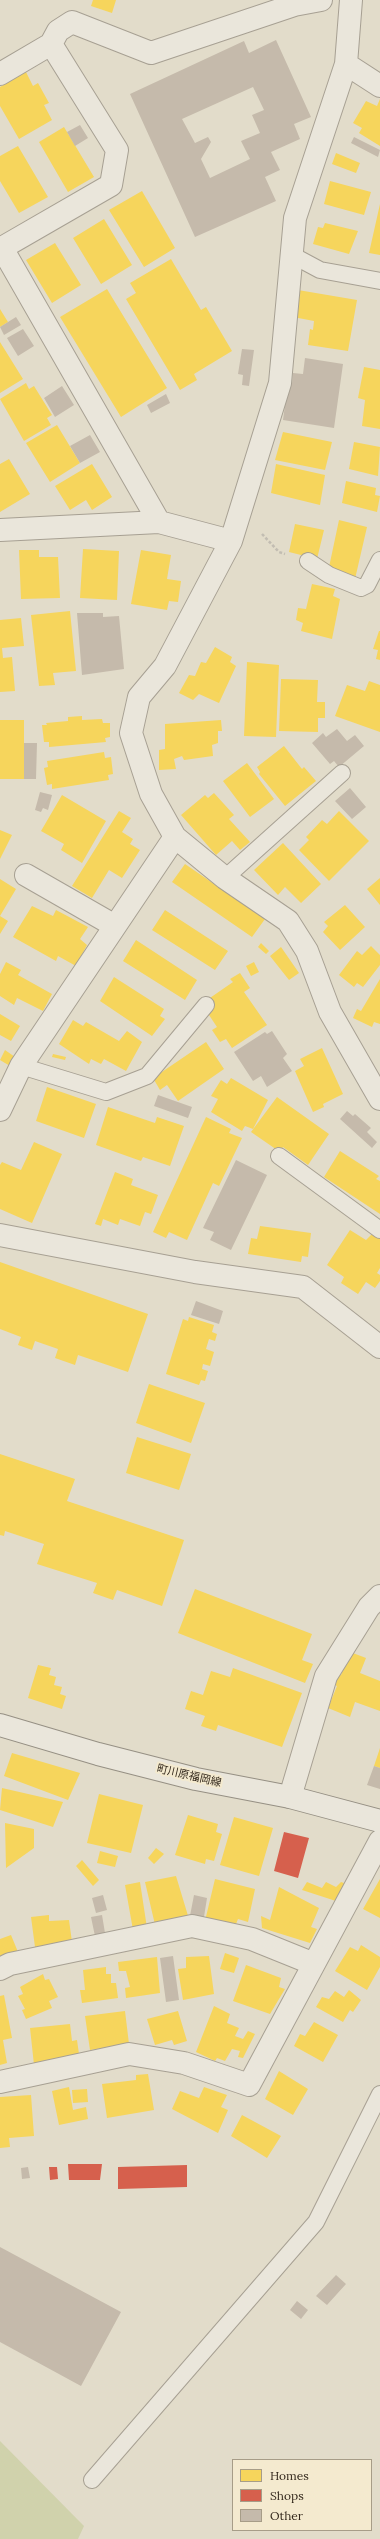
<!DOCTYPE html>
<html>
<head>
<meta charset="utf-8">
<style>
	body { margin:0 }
	#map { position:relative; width:380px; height:2539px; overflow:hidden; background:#e2dcca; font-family:Lora,serif }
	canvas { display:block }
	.legend { position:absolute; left:232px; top:2459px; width:140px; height:72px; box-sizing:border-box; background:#f4eacf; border:1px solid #a79d88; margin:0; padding:5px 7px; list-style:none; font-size:12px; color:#34291d }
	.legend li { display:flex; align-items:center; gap:8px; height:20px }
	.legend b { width:20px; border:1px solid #a79d88 }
</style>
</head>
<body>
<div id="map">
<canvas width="380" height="2539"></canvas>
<ul class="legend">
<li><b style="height:11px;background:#f6d55c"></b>Homes</li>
<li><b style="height:11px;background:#d6604d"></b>Shops</li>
<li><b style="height:11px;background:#c5baab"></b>Other</li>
</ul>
</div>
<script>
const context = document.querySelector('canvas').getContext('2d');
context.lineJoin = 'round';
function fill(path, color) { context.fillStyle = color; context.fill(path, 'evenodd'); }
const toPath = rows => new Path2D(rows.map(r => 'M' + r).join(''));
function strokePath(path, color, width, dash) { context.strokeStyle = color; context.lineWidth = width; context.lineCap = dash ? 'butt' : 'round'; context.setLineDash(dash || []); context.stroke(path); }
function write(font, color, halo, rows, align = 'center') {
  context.font = font + ' Lora,"Noto Sans JP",serif'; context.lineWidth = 4; context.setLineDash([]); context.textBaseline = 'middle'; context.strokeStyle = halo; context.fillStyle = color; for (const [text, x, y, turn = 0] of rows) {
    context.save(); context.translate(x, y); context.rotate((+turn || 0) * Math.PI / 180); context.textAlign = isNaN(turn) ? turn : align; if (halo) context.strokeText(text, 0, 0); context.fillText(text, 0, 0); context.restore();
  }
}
const green = toPath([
	[0,2441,84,2526,78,2539,0,2539]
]);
const homes = toPath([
	[93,0,116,0,112,13,91,6],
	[26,72,33,86,38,83,49,103,44,105,52,120,19,139,0,106,0,87],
	[380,99,380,146,359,133,362,128,353,123,366,101,377,106],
	[64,127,94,177,68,192,39,142],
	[18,146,48,197,19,213,0,181,0,156],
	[336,153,360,163,356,173,332,164],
	[330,181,371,192,364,215,324,204],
	[142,191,175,248,144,267,109,210],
	[380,204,380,255,369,253],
	[104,219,132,265,101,284,73,238],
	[325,223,358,231,349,254,313,244,318,227,323,228],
	[55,243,81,285,52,303,26,260],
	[171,259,201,310,206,307,232,351,194,374,197,380,180,390,126,299,136,293,130,283],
	[107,289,167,388,121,417,60,317],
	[298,290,357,300,348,351,308,345,310,329,313,330,314,321,293,317],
	[0,309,8,322,0,327],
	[0,342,23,379,0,393],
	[364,367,380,370,380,429,362,426,365,400,358,398],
	[26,383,29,389,34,386,52,415,47,418,51,425,24,441,0,399],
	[57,425,80,463,50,482,26,443],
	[283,432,332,442,325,470,275,460],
	[354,442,380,447,378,476,349,469],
	[9,459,30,494,0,512,0,464],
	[92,464,112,497,92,510,86,500,70,510,55,486],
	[276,464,325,475,320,505,271,493],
	[346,481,376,488,375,495,380,496,377,512,342,503],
	[339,520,367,527,355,579,328,572],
	[295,524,324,530,317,559,289,552],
	[83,549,119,551,117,600,80,598],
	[19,550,39,550,39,557,58,557,60,598,21,599],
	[141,550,171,555,167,579,181,581,178,602,169,601,167,610,131,604],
	[312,584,335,589,333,596,340,599,332,639,301,631,303,623,296,620,298,608,306,609],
	[70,611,76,671,53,673,55,685,39,686,31,615],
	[21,618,24,646,2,648,3,658,12,657,15,691,0,692,0,620],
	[379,631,380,631,380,660,376,659,378,650,373,649],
	[215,647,232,657,230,662,236,666,219,703,199,694,193,700,179,693,189,675,195,676,201,662,206,663],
	[247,662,279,665,276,737,244,736],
	[281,679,318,680,317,702,325,702,325,718,318,718,318,732,279,731],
	[369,681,380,685,380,732,335,716,347,685,365,691],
	[82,716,82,720,102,719,103,723,110,723,110,737,105,738,106,742,49,747,49,742,44,742,42,725,47,725,46,723,68,721,68,717],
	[0,720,24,720,24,779,0,779],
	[221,720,222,731,218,731,218,743,212,745,213,756,184,760,182,756,174,759,176,769,159,770,159,750,165,749,165,724],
	[284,746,302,769,304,767,316,781,285,806,259,774,260,772,257,767],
	[104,752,105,758,111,757,113,774,108,775,109,780,52,789,52,784,47,785,44,768,48,767,47,761],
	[247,763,274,799,250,817,223,781],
	[214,793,234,815,229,819,250,842,240,850,232,841,216,855,181,815,205,795,208,798],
	[62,795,106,821,82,863,61,850,64,844,41,831],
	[119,811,131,818,122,832,133,839,130,844,140,850,122,878,109,870,92,898,72,886],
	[339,811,369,841,329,881,299,850,309,840,306,837,322,820,327,824],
	[0,830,12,835,0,859],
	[283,843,321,884,301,903,285,887,278,895,254,870],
	[185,864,265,919,252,937,172,882],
	[380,878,380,905,367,889],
	[0,879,16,889,0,916,8,921,0,934],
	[345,905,365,927,340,950,323,932,328,926,324,922],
	[32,906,53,916,56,910,88,927,80,939,87,945,76,966,58,956,56,961,13,937],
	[165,910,228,951,215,970,152,930],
	[136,940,197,980,185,1000,123,961],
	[261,943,269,951,266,954,258,947],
	[371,946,380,955,380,965,363,987,357,983,354,987,339,975,357,951,362,955],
	[281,947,299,973,289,980,270,956],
	[6,962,21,970,18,975,52,994,43,1011,17,998,14,1005,0,996,0,974],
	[254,962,259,972,251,976,246,966],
	[240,973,250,988,244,992,267,1025,232,1048,226,1039,220,1042,212,1030,217,1027,207,1012,207,1000,233,982,230,979],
	[114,977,164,1009,160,1016,165,1019,152,1036,100,1001],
	[380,979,380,1024,374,1022,372,1027,353,1018,357,1009,361,1011],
	[0,1014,20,1026,11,1041,0,1035],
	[73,1020,83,1026,86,1022,119,1041,127,1031,142,1042,126,1071,104,1059,101,1064,91,1059,89,1064,59,1044],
	[206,1042,224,1069,178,1101,167,1085,160,1090,153,1078],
	[322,1048,343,1094,323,1104,324,1107,313,1112,295,1071,304,1066,300,1059],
	[5,1050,15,1057,10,1066,0,1060],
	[53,1054,66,1057,65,1060,52,1057],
	[231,1078,268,1100,253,1129,245,1126,242,1131,211,1112,218,1099,211,1096,221,1080,227,1084],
	[47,1087,96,1104,84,1138,36,1121],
	[277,1097,329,1134,308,1165,283,1147,280,1152,251,1132],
	[108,1107,155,1123,157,1117,184,1126,170,1166,143,1157,141,1161,96,1145],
	[206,1117,231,1129,229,1133,242,1138,219,1186,213,1183,187,1240,169,1232,166,1238,153,1232],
	[34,1142,62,1154,32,1223,0,1209,0,1165,2,1162,21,1170],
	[340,1151,379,1176,376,1179,380,1181,380,1214,324,1177],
	[115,1172,133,1179,131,1185,158,1195,151,1214,145,1212,140,1226,120,1219,118,1225,103,1219,101,1226,95,1224],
	[260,1226,311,1233,308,1257,302,1256,301,1262,248,1254,251,1238,257,1239],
	[350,1230,366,1240,374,1232,380,1236,380,1268,377,1273,380,1275,380,1281,375,1288,366,1282,358,1294,341,1283,344,1277,327,1265],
	[0,1262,148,1314,128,1372,78,1355,75,1365,55,1358,58,1349,35,1341,32,1350,18,1345,21,1337,0,1329],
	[189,1317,214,1325,212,1332,217,1334,215,1341,209,1339,206,1349,214,1352,210,1366,203,1364,202,1369,208,1371,205,1381,201,1380,199,1385,166,1374,183,1319,188,1321],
	[149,1384,205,1403,191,1443,136,1423],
	[137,1437,191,1454,179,1490,126,1473],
	[0,1454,75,1479,67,1501,184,1540,162,1606,117,1590,113,1600,93,1593,97,1583,37,1564,44,1544,5,1531,4,1536,0,1535],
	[195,1589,312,1634,302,1660,313,1664,305,1683,178,1633],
	[345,1650,366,1658,360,1673,380,1681,380,1711,355,1702,350,1717,328,1708,337,1686,331,1683,335,1672,341,1675,343,1670,338,1668],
	[38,1665,51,1668,49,1675,56,1677,54,1685,62,1687,60,1694,66,1696,62,1709,28,1698],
	[233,1668,302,1693,282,1747,218,1725,216,1731,201,1726,205,1716,185,1709,191,1691,203,1695,211,1671,230,1677],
	[380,1748,380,1768,374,1766],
	[12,1753,80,1773,68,1800,4,1776],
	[2,1788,63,1802,53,1827,0,1810],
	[99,1794,143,1805,131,1853,87,1843],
	[188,1815,218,1824,216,1832,222,1834,214,1861,206,1859,205,1864,175,1855],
	[234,1817,273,1828,259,1876,220,1865],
	[5,1823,34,1829,34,1848,6,1868],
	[156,1848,164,1854,154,1864,148,1858],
	[100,1851,118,1856,115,1867,97,1863],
	[82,1860,99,1880,93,1886,76,1866],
	[176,1876,189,1919,156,1929,145,1882],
	[215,1879,255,1889,248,1922,238,1919,236,1924,205,1921],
	[380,1879,380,1918,363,1909],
	[140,1882,147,1928,133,1930,125,1885],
	[307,1882,322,1888,326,1882,336,1887,341,1882,347,1884,339,1902,302,1890],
	[279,1887,319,1908,311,1927,317,1929,310,1943,262,1928,261,1916,270,1920],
	[49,1915,49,1921,69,1920,72,1942,35,1947,31,1917],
	[11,1935,18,1952,0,1959,0,1939],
	[361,1945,380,1957,380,1967,367,1990,335,1971,350,1947,358,1951],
	[225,1953,239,1958,234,1973,220,1969],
	[209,1956,214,1994,183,2000,178,1969,186,1968,186,1957],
	[157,1957,160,1993,126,1998,125,1988,130,1987,126,1971,119,1971,118,1962],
	[246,1965,281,1978,279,1987,285,1989,270,2014,233,2001],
	[106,1967,106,1974,111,1974,111,1983,116,1983,118,1998,82,2003,80,1990,85,1990,83,1970],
	[43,1974,45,1980,49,1979,58,1997,49,2001,52,2008,26,2019,22,2010,25,2009,18,1996,23,1994,20,1987],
	[349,1990,361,2000,353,2012,350,2010,343,2022,316,2007,322,1997,329,1999,335,1991,344,1997],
	[4,1995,12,2038,3,2040,7,2063,0,2065,0,1996],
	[214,2006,230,2014,227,2023,239,2028,235,2036,243,2039,248,2031,255,2034,243,2058,238,2057,240,2051,232,2049,225,2061,217,2058,215,2061,196,2052],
	[125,2011,129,2044,90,2050,85,2016],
	[178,2011,187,2041,174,2045,172,2040,155,2045,147,2019],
	[314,2022,338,2035,323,2062,294,2046,300,2034,305,2036],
	[70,2024,72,2041,77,2040,80,2061,34,2065,30,2028],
	[279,2071,308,2089,293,2115,265,2099],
	[148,2074,154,2110,107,2118,102,2084,136,2080,136,2075],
	[69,2087,73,2110,86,2107,88,2119,59,2125,52,2091],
	[204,2087,227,2095,221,2107,228,2110,218,2133,172,2109,180,2091,199,2098],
	[87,2089,88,2102,73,2103,72,2090],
	[31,2095,34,2136,9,2138,10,2147,0,2148,0,2097],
	[242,2115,281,2136,267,2158,231,2136]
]);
const shops = toPath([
	[284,1832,309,1838,298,1878,274,1871],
	[68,2164,102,2164,100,2180,69,2180],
	[187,2165,187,2187,118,2189,118,2167],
	[49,2167,57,2167,58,2179,50,2180]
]);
const building = toPath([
	[276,40,311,117,294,124,300,139,271,152,280,170,265,177,276,201,195,237,130,94,244,41,249,53],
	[253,87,264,110,252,115,260,133,241,141,250,159,210,178,201,159,211,142,208,137,195,143,182,119],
	[80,125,88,138,75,146,67,132],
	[354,137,380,150,378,157,351,143],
	[16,317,21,325,4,335,0,327],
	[23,329,34,346,18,356,7,338],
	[242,349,254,350,249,386,242,385,243,375,238,374],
	[305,358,343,364,334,428,283,420,288,383,292,383,293,373,303,374],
	[62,386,74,405,55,417,44,398],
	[166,394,170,403,151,413,147,405],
	[90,435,100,452,80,463,70,446],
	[77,613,103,613,103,617,119,616,124,669,82,675],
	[337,729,347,741,355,735,364,746,339,767,334,761,330,764,312,743,323,733,326,737],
	[24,743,37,743,36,779,24,779],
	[350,788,366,807,352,819,335,801],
	[40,792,52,795,48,810,43,808,41,812,35,810],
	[272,1031,287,1054,283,1058,292,1071,267,1087,261,1076,253,1081,234,1052,265,1032,267,1034],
	[158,1095,192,1107,188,1118,154,1106],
	[347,1111,353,1116,355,1114,371,1128,367,1132,377,1142,372,1148,340,1119],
	[236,1160,267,1175,231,1250,210,1240,214,1232,203,1228],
	[196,1301,223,1311,219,1324,191,1315],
	[374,1766,380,1768,380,1789,367,1785],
	[103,1895,107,1910,96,1913,92,1898],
	[194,1895,207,1898,203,1923,189,1921],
	[102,1915,106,1939,96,1941,91,1917],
	[173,1956,179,2000,166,2002,160,1958],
	[28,2167,30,2178,22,2179,21,2168],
	[0,2247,121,2312,81,2386,0,2342],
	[336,2275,346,2284,327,2305,316,2296],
	[297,2301,308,2310,301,2319,290,2310]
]);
const path = toPath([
	[262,534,279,552,285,554]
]);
const lane = toPath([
	[292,255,320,270,380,281],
	[308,561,329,575,361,588,367,585,380,560],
	[225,878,342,773],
	[21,1066,106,1092,147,1076,206,1005],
	[279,1156,380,1230],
	[92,2480,316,2222,380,2094]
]);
const street = toPath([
	[351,0,346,64,295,218,280,383,231,541,165,666,139,697,131,733,151,794,175,837,225,878,288,921,307,951,330,1012,380,1099],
	[51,44,58,31,72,22,151,53,294,5,321,0],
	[346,64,380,86],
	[0,74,51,44,117,150,111,185,0,249],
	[2,248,159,522],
	[0,530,159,522,231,541],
	[26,875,115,926],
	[0,1110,21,1066,175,837],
	[0,1235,195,1272,303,1287,380,1347],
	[290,1797,326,1676,369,1607,380,1596],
	[0,1969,10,1964,192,1926,252,1939,314,1964],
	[0,2082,129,2054,184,2063,249,2085,380,1841]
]);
const secondary = toPath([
	[0,1725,98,1754,196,1779,290,1797,380,1821]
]);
const streetNames = [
	["町川原福岡線",189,1776,13]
];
fill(green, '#d0d2ac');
fill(homes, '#f6d55c');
fill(shops, '#d6604d');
fill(building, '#c5baab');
strokePath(lane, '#a7a093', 18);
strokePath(street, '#a7a093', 24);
strokePath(secondary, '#969084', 24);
strokePath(path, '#c2bdb2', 2.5, [3, 2]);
strokePath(lane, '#eae6db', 16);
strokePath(street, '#eae6db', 22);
strokePath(secondary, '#eae6db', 22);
write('11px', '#34291d', '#f4eacf', streetNames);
</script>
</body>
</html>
